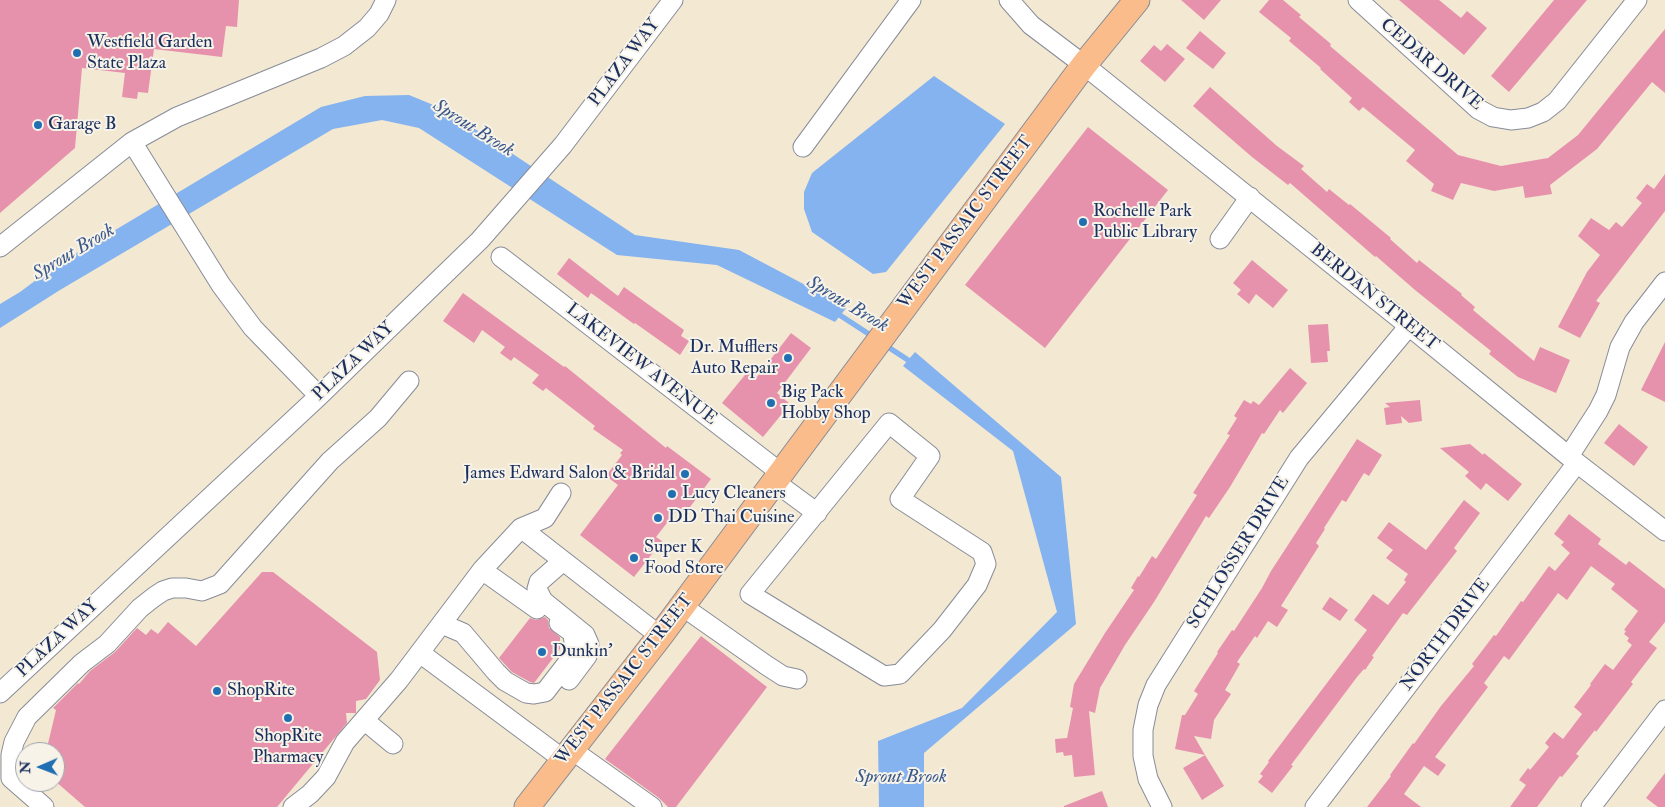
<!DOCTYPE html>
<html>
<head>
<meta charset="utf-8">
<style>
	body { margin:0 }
	#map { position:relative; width:1665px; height:807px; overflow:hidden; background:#f3e8d2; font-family:"IM FELL Double Pica",serif }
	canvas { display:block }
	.north { position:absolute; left:15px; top:742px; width:50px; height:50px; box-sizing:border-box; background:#f7f3e8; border:1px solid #9fa5b1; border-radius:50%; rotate:269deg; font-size:14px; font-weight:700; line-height:20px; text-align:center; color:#1b2f5e }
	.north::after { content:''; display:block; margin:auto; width:18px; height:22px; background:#1f6fb2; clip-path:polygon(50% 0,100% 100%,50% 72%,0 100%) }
</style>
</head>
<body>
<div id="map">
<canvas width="1665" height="807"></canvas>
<div class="north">N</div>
</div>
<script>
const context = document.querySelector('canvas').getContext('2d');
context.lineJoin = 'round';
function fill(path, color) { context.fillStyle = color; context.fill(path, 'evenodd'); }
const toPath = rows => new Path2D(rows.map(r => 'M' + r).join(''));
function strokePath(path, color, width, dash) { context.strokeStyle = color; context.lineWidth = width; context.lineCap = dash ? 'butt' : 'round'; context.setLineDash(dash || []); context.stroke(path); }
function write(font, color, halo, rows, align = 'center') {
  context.font = font + ' "IM FELL Double Pica",serif'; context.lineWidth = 4; context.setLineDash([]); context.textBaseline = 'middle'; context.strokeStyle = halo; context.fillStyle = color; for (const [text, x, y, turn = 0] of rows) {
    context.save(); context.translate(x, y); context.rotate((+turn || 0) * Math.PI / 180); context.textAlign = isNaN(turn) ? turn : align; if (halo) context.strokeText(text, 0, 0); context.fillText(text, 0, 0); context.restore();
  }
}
const water = toPath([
	[934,76,1005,124,886,272,873,274,812,232,804,209,804,192,812,173],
	[409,95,448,111,635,235,739,250,847,307,835,322,717,265,617,255,419,128,382,120,333,129,60,290,0,328,0,304,20,292,55,266,321,107,365,96],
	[915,352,1061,477,1076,624,924,753,924,807,879,807,878,741,962,708,1057,612,1013,451,903,366]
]);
const stream = toPath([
	[835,312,875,338],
	[885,345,908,360]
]);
const building = toPath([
	[0,0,239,0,237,27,226,26,222,57,154,49,148,93,138,92,137,99,122,97,125,73,82,68,75,148,0,213],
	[1181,0,1221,0,1204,20],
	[1269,0,1283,0,1301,15,1299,17,1331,44,1330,46,1458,155,1501,166,1548,158,1578,135,1665,29,1665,93,1652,82,1597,149,1550,185,1552,194,1525,198,1523,186,1494,191,1461,183,1453,200,1431,191,1434,184,1406,161,1415,150,1363,107,1359,111,1349,102,1352,98,1320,69,1321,68,1289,41,1291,38,1259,12],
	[1399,0,1439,0,1461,18,1467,11,1487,28,1464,55],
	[1554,0,1587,0,1509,92,1491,76],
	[1200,31,1226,53,1213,69,1186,48],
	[1167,44,1185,59,1165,82,1140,61,1154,45,1161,51],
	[1210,87,1277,146,1304,166,1301,169,1327,192,1329,189,1349,205,1350,204,1391,238,1390,239,1417,263,1419,260,1462,294,1461,295,1475,307,1473,310,1534,361,1540,347,1570,360,1556,393,1518,377,1489,354,1491,351,1415,290,1376,256,1375,257,1290,183,1288,185,1252,157,1193,106],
	[1088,127,1168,190,1045,348,965,285],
	[1665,174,1665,211,1596,301,1600,303,1580,338,1558,327,1587,272,1600,255,1578,236,1591,218,1609,230,1616,222,1622,227,1642,203,1636,198,1647,184,1654,189],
	[569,258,618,296,624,287,684,330,681,336,689,341,680,355,635,323,634,324,591,293,588,298,557,274],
	[1252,260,1288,290,1273,308,1256,294,1249,304,1237,294,1241,290,1233,283],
	[463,293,564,367,565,366,666,448,667,446,711,479,684,515,677,510,656,537,662,541,634,577,580,535,618,485,606,476,622,455,620,453,623,450,593,429,595,426,546,388,543,391,532,383,539,375,514,357,511,361,500,353,505,347,482,330,474,343,443,321],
	[1328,324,1330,351,1327,351,1328,362,1311,363,1308,325],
	[791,333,811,348,777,393,790,404,763,437,722,403,749,370,757,377],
	[1665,342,1665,402,1641,390],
	[1290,368,1307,383,1283,413,1280,410,1264,434,1262,433,1230,487,1209,518,1206,516,1154,602,1125,645,1100,688,1095,713,1089,711,1095,775,1074,777,1072,755,1064,756,1063,752,1056,753,1055,739,1067,738,1073,708,1070,707,1074,684,1105,633,1134,590,1131,588,1138,576,1139,577,1152,556,1156,559,1197,495,1193,493,1230,435,1227,434,1237,418,1234,416,1244,400,1251,404,1253,401,1259,405],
	[1420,400,1422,421,1409,423,1401,416,1402,423,1386,425,1384,408,1390,407,1385,403],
	[1619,424,1648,447,1634,466,1604,443],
	[1357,439,1382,455,1369,476,1364,473,1346,502,1342,500,1324,528,1325,529,1316,543,1319,546,1281,606,1288,610,1277,627,1268,621,1257,638,1255,636,1237,662,1240,664,1225,690,1231,694,1214,720,1211,739,1194,736,1205,755,1175,749,1182,715,1185,715,1198,694,1194,691,1218,653,1217,652,1232,630,1234,631,1262,588,1271,571],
	[1470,444,1483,455,1484,453,1522,484,1508,501,1486,483,1481,490,1465,476,1469,472,1440,448],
	[1464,500,1480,513,1454,548,1457,551,1407,615,1403,613,1372,656,1374,657,1365,670,1364,669,1357,677,1291,765,1293,766,1272,793,1258,782,1263,776,1260,774,1269,762,1268,761,1367,630,1354,620,1373,594,1388,605,1406,582,1404,580,1408,574,1386,558,1393,550,1377,538,1389,522,1426,550],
	[1569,514,1601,539,1598,544,1626,565,1629,561,1665,589,1665,622,1649,642,1657,648,1631,682,1633,684,1596,732,1595,730,1576,754,1579,756,1562,777,1560,776,1537,807,1510,807,1526,785,1519,780,1528,768,1530,770,1549,747,1545,743,1554,732,1563,739,1582,714,1574,707,1591,685,1590,684,1605,664,1613,670,1632,645,1627,641,1629,638,1624,634,1626,631,1624,630,1638,611,1611,589,1615,584,1591,566,1567,600,1558,593,1509,660,1504,656,1484,683,1488,687,1435,757,1446,765,1438,776,1424,766,1404,794,1421,807,1367,807,1391,776,1390,775,1413,743,1414,744,1441,706,1474,666,1472,664,1494,635,1496,636,1521,601,1523,602,1549,566,1555,571,1570,553,1561,545,1564,542,1554,534],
	[262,572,273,572,377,652,380,680,366,699,356,701,356,713,346,713,347,723,277,807,85,807,55,781,55,752,46,752,56,710,53,708,78,683,79,684,90,671,115,652,137,628,146,635,151,629,158,634,168,622,196,646],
	[1330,597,1348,610,1340,621,1322,609],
	[545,617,548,620,549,628,560,637,560,649,534,683,530,682,512,672,499,658,530,618,536,620],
	[701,636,767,687,676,807,668,807,659,798,605,759],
	[1205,755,1224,786,1202,800,1183,768],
	[1665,773,1665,807,1658,807,1646,798],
	[1102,791,1108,807,1064,807,1064,806]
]);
const minor = toPath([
	[1009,0,1031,25,1084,65,1409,326,1577,463,1665,531],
	[1358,0,1478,109,1493,117,1511,120,1528,118,1543,112,1557,101,1637,0],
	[132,142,221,285,253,328,319,396],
	[803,147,911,0],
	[1220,239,1250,197],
	[0,247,132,142,177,117,321,58,344,46,367,28,379,14,386,0],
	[501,257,781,473],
	[889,423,930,456,900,499,982,552,986,564,977,585,942,630,900,674,884,676,750,594,889,423],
	[1569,456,1598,411,1606,395,1620,347,1634,322,1665,282],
	[775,482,817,513],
	[521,528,660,636],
	[563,561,539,582,537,589,543,601,585,635,589,644,587,656,569,680],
	[482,570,537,609],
	[682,606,766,665,783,676,797,679],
	[442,624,463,633,496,672,505,681,526,693,534,694,545,692,572,657,574,643,573,633,559,623],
	[420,653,564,760],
	[0,693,319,396,480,240,563,145,673,0],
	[364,720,393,744],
	[572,750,652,807],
	[44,807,11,778,11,755,14,742,27,717,82,663,107,644,140,608,154,597,163,591,172,588,186,588,202,591,220,584,330,461,378,418,409,381],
	[293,807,310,794,326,777,345,742,399,680,482,570,521,528,545,518,561,493],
	[1162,807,1148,779,1143,756,1143,730,1148,705,1156,685,1299,458,1409,326],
	[1315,807,1577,463],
	[1591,807,1665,710]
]);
const major = toPath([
	[527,807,660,636,1084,65,1137,0]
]);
const markers = [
	[77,53,5,"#1f6fb2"],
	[38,125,5,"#1f6fb2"],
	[1083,222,5,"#1f6fb2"],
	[788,358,5,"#1f6fb2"],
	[771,403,5,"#1f6fb2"],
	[685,474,5,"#1f6fb2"],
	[672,494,5,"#1f6fb2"],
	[658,518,5,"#1f6fb2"],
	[634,558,5,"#1f6fb2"],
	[542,652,5,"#1f6fb2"],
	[217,691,5,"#1f6fb2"],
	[288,718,5,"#1f6fb2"]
];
const poiNames = [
	["Westfield Garden",87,43],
	["State Plaza",87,64],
	["Garage B",48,125],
	["Rochelle Park",1093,212],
	["Public Library",1093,233],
	["Dr. Mufflers",778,348,"right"],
	["Auto Repair",778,369,"right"],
	["Big Pack",781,393],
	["Hobby Shop",781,414],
	["James Edward Salon & Bridal",675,474,"right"],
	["Lucy Cleaners",682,494],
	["DD Thai Cuisine",668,518],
	["Super K",644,548],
	["Food Store",644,569],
	["Dunkin'",552,652],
	["ShopRite",227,691],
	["ShopRite",288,737,"center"],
	["Pharmacy",288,758,"center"]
];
const streetNames = [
	["PLAZA WAY",625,63,-53],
	["CEDAR DRIVE",1431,65,41],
	["WEST PASSAIC STREET",966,223,-53],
	["BERDAN STREET",1374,298,39],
	["PLAZA WAY",354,362,-44],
	["LAKEVIEW AVENUE",641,365,38],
	["SCHLOSSER DRIVE",1239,553,-58],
	["NORTH DRIVE",1446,635,-53],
	["PLAZA WAY",58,639,-43],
	["WEST PASSAIC STREET",625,680,-52]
];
const waterNames = [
	["Sprout Brook",473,129,32],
	["Sprout Brook",74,253,-31],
	["Sprout Brook",847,305,31],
	["Sprout Brook",901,778]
];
fill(water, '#84b3ef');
strokePath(stream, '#84b3ef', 5.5);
fill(building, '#e792ac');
strokePath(minor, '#878c98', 21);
strokePath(major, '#878c98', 27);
strokePath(minor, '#fff', 19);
strokePath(major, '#f9bc8a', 25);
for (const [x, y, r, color] of markers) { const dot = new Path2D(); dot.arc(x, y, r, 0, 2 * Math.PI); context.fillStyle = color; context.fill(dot); strokePath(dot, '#f7f3e8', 2); }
write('18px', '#1b2f5e', '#f7f3e8', poiNames, 'left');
write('18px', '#1b2f5e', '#f7f3e8', streetNames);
write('italic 19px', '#3a578a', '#f7f3e8', waterNames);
</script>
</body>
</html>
